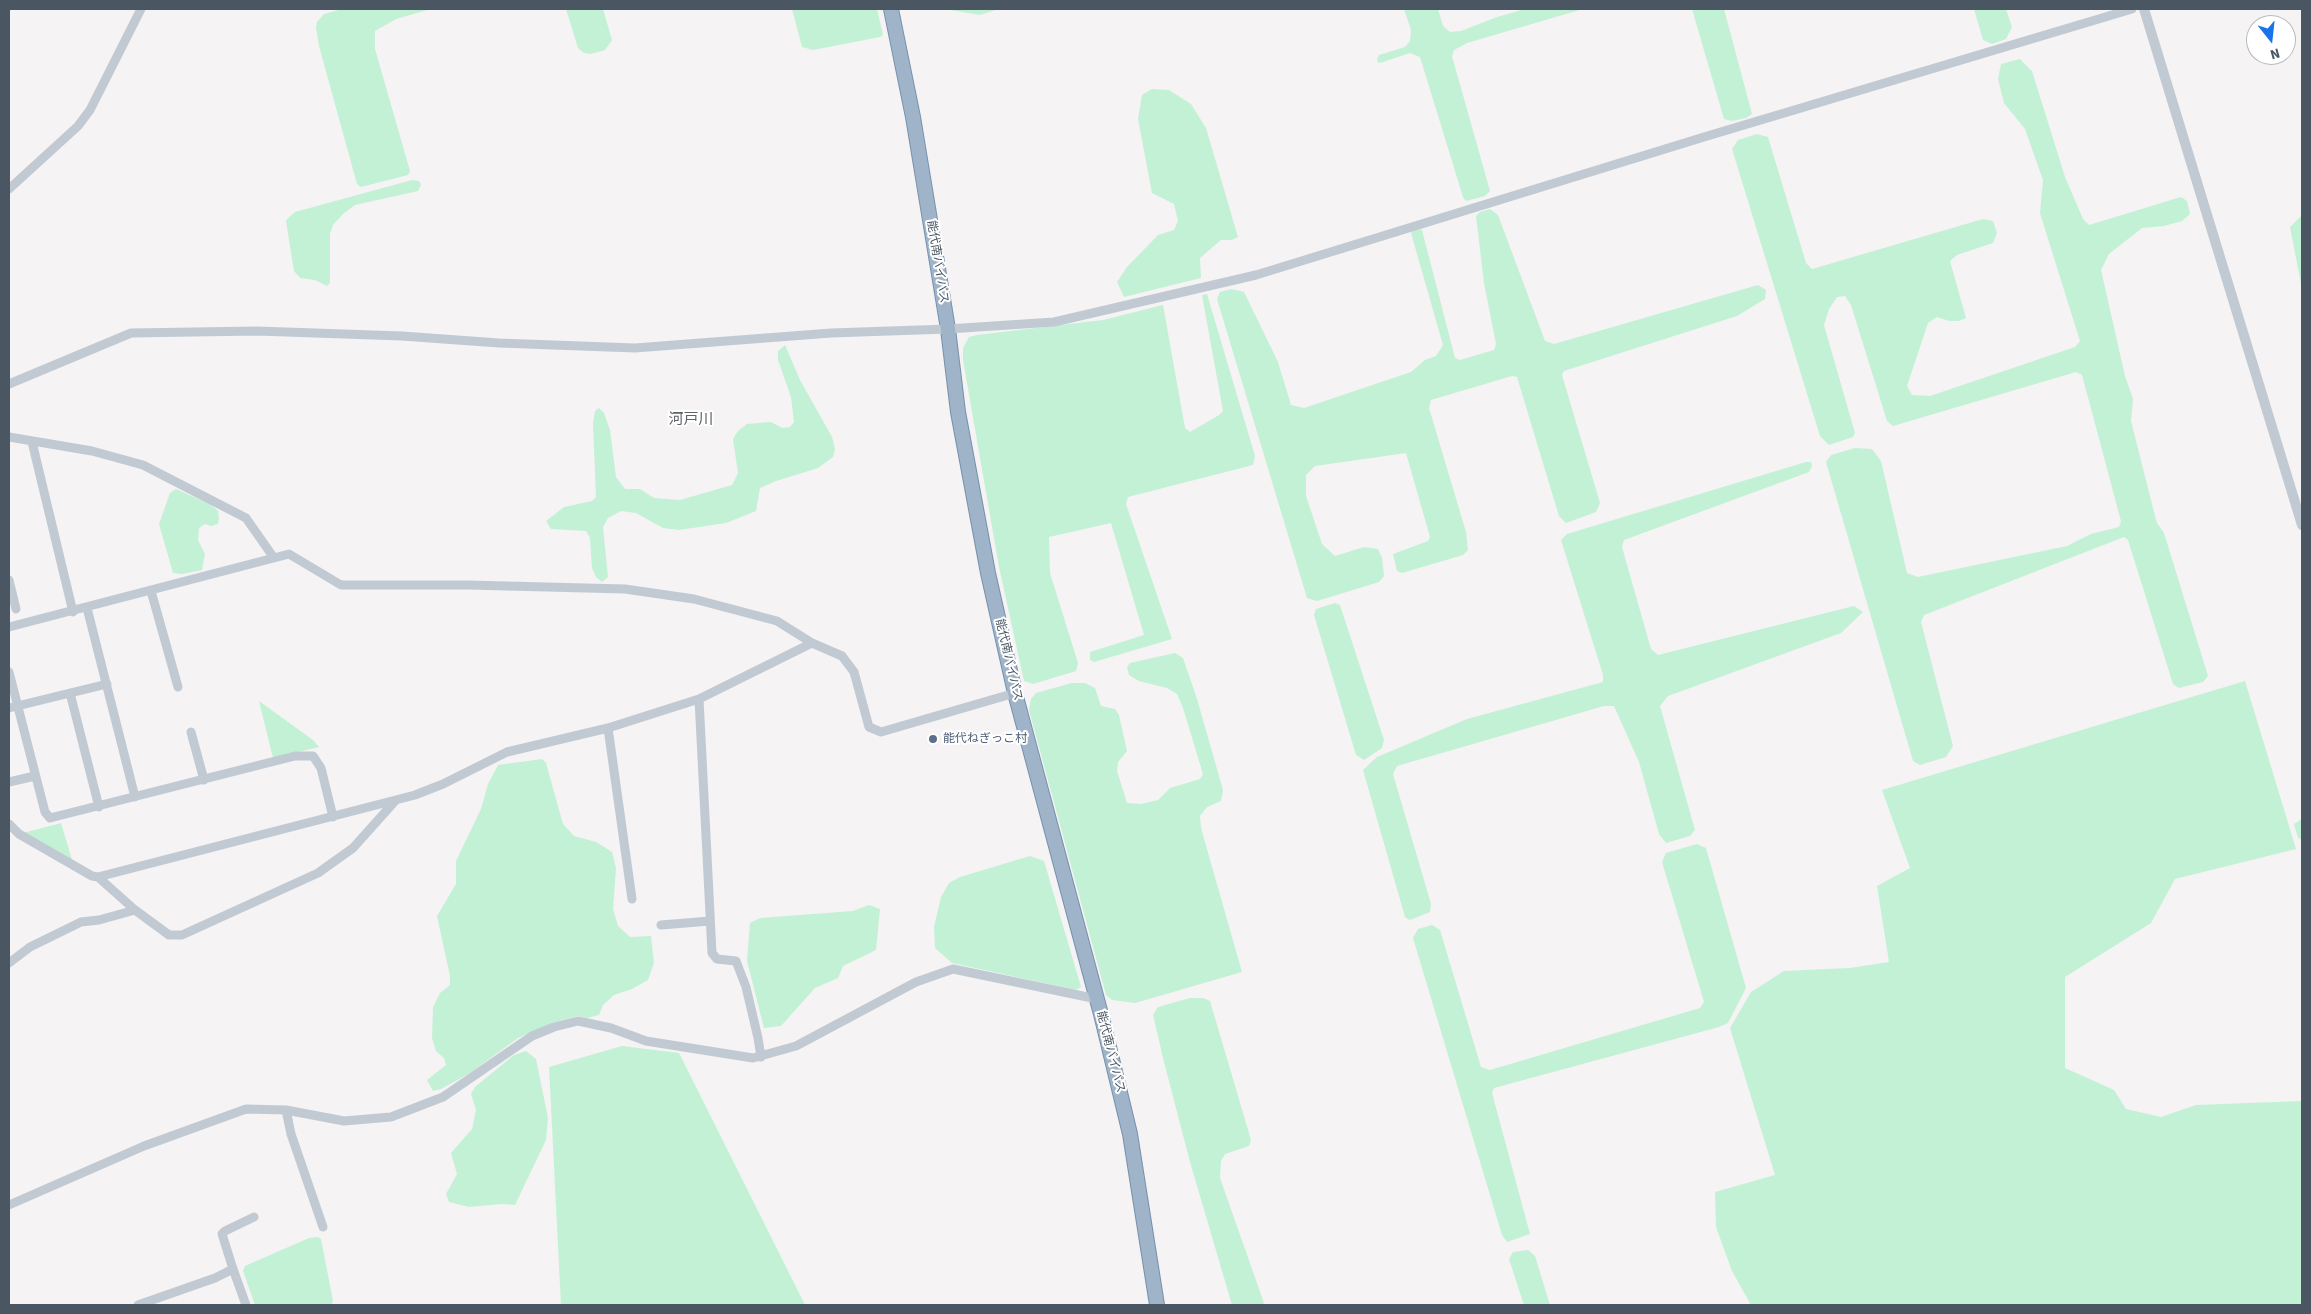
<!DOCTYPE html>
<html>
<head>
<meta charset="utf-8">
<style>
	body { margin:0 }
	#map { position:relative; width:2311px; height:1314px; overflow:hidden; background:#f5f3f3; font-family:"Source Sans 3",sans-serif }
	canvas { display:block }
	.frame { position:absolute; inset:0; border:10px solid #4a5661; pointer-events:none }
	.north { position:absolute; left:2246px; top:15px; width:50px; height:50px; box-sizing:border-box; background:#fff; border:1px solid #b7bbc0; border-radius:50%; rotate:164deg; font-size:14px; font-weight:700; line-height:20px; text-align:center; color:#4a5661 }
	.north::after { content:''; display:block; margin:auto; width:18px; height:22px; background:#1a73e8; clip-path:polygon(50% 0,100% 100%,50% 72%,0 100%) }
</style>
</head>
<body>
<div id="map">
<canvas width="2311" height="1314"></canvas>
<div class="frame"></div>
<div class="north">N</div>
</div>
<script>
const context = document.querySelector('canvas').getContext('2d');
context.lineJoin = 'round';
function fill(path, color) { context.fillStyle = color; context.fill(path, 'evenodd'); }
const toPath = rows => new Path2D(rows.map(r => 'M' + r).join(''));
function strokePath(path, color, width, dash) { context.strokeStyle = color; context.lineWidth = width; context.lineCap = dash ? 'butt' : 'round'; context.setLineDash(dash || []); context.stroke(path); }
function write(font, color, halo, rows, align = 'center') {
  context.font = font + ' "Source Sans 3","Noto Sans JP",sans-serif'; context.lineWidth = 4; context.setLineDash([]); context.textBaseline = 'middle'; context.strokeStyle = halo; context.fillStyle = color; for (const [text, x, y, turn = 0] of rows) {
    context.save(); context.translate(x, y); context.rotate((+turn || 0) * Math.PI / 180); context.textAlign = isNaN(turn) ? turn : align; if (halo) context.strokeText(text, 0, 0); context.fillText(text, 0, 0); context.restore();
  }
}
const green = toPath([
	[342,9,431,9,396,19,375,31,375,49,410,171,408,175,361,187,357,184,319,46,316,27,317,22,324,14],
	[566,9,603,9,612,40,605,50,590,54,584,53,578,48],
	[792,9,877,9,883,35,880,37,813,50,802,47],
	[944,9,999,9,980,15],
	[1404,9,1438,9,1443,26,1450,32,1461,31,1497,17,1525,9,1583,9,1467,43,1454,50,1452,56,1490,191,1485,196,1466,201,1463,197,1420,57,1410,53,1383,62,1378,63,1377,59,1379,55,1405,47,1410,41,1411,30],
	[1692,9,1724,9,1752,114,1746,118,1732,121,1724,119],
	[1974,9,2006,9,2012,27,2006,39,1992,44,1983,40],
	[2020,59,2032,71,2065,177,2083,219,2089,225,2181,197,2187,201,2190,214,2182,221,2164,226,2142,228,2109,254,2101,270,2125,376,2133,399,2131,421,2153,508,2157,523,2164,533,2208,676,2203,682,2179,688,2173,684,2128,540,2124,537,1924,615,1921,622,1953,746,1946,757,1920,765,1913,761,1826,462,1831,455,1855,448,1872,449,1881,461,1907,573,1918,577,2067,546,2091,534,2119,527,2121,521,2082,375,2076,372,1893,426,1887,421,1851,305,1845,296,1837,297,1829,309,1824,325,1855,433,1853,437,1829,445,1820,436,1732,149,1738,140,1757,134,1768,137,1806,263,1812,269,1983,219,1993,221,1997,233,1993,243,1957,255,1950,261,1966,318,1959,321,1949,321,1937,317,1928,323,1907,386,1912,395,1930,396,2075,347,2080,341,2040,213,2043,180,2025,129,2004,103,1998,79,2001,64],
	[1152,89,1169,90,1191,104,1206,128,1238,237,1232,240,1221,240,1200,258,1201,278,1124,297,1117,282,1127,267,1158,235,1174,230,1178,221,1174,204,1152,193,1138,119,1142,95],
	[412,180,419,181,421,185,418,191,355,205,343,214,333,225,330,234,330,283,327,286,315,280,300,278,294,271,286,221,288,218,295,212],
	[1490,209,1498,215,1545,341,1554,344,1758,285,1766,290,1765,299,1737,316,1564,371,1562,375,1600,503,1596,512,1566,523,1559,516,1517,377,1512,376,1431,400,1429,408,1466,532,1468,550,1463,555,1402,573,1397,571,1393,554,1428,541,1430,537,1406,453,1315,466,1306,475,1306,496,1322,544,1335,556,1364,547,1378,549,1382,558,1384,576,1379,582,1317,601,1307,598,1217,299,1220,292,1231,289,1244,292,1278,362,1291,405,1304,408,1411,372,1425,360,1436,356,1443,345,1411,233,1415,228,1422,230,1455,358,1460,360,1494,350,1496,344,1484,283,1476,216,1480,212],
	[2302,215,2302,289,2290,227],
	[1207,294,1255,456,1253,465,1128,497,1126,504,1172,639,1094,662,1090,660,1090,652,1144,635,1111,523,1049,537,1050,573,1078,663,1076,671,1033,684,1024,681,999,567,963,360,963,348,969,337,977,335,1103,320,1163,305,1185,428,1190,432,1219,415,1223,411,1202,295],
	[785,345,800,380,832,437,835,449,833,457,818,468,776,481,760,488,756,511,726,523,679,530,663,528,636,513,621,511,608,518,603,527,608,577,602,582,596,577,592,568,590,538,586,531,551,529,546,521,564,507,592,501,596,497,593,424,595,411,599,408,604,413,610,430,616,477,625,489,640,489,654,498,680,500,732,485,738,473,733,439,738,431,747,424,771,422,782,428,790,427,794,422,791,397,778,360,778,351],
	[1806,462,1811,462,1812,466,1809,472,1624,540,1622,547,1651,649,1658,655,1854,606,1863,612,1841,633,1668,696,1660,706,1695,830,1690,836,1666,843,1659,834,1639,762,1614,706,1604,706,1397,766,1393,774,1431,904,1430,912,1410,920,1405,917,1363,770,1377,757,1467,719,1603,682,1603,675,1561,540,1567,534],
	[176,489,210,504,218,511,219,517,218,524,211,526,205,524,199,528,198,540,205,554,202,570,182,574,173,573,159,524,170,493],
	[1335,603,1340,605,1384,740,1382,748,1364,760,1356,755,1314,615,1316,609],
	[1175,653,1183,658,1197,699,1223,790,1221,801,1207,807,1200,816,1201,828,1242,972,1135,1003,1112,1000,1106,995,1029,710,1031,699,1036,693,1072,683,1085,683,1095,688,1101,706,1115,709,1119,715,1127,751,1118,762,1117,771,1127,803,1141,804,1158,800,1170,788,1200,779,1203,774,1183,708,1177,694,1167,688,1139,681,1129,675,1127,667,1130,663],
	[2245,681,2296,849,2175,879,2151,923,2065,977,2065,1068,2114,1090,2126,1109,2161,1117,2196,1105,2302,1101,2302,1305,1751,1305,1732,1271,1716,1227,1715,1192,1775,1175,1730,1028,1751,992,1784,971,1850,968,1889,962,1877,886,1910,868,1882,790],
	[259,701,313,740,319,747,273,758],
	[542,759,546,763,563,824,574,836,596,842,612,852,616,868,613,909,618,926,630,937,651,936,654,963,648,980,632,989,614,995,603,1005,599,1015,587,1018,578,1016,552,1023,518,1038,470,1073,441,1089,433,1091,427,1080,446,1065,444,1058,436,1051,432,1038,433,1007,440,993,450,985,450,976,437,916,456,884,456,861,481,809,488,784,498,765],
	[2302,819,2302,840,2298,838,2294,824],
	[61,823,73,863,23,833],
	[1697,844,1706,848,1746,988,1728,1023,1719,1027,1494,1088,1492,1093,1530,1234,1507,1242,1502,1235,1413,938,1418,929,1432,925,1440,930,1481,1067,1490,1070,1700,1008,1704,1002,1662,862,1666,853],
	[1030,856,1044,861,1081,987,1076,990,952,963,935,948,934,927,941,897,949,883,960,877],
	[869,905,880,909,876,950,843,966,838,978,815,988,781,1026,764,1028,747,961,750,923,760,918,853,911],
	[1190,998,1203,998,1210,1001,1251,1140,1249,1146,1225,1154,1221,1161,1220,1178,1264,1303,1262,1305,1232,1305,1190,1162,1164,1062,1153,1015,1158,1007],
	[622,1046,679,1053,805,1305,561,1305,549,1067],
	[526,1051,536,1059,548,1118,546,1140,515,1205,501,1204,469,1207,449,1202,446,1194,457,1174,451,1153,472,1129,476,1110,471,1094,475,1087,514,1055],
	[318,1237,321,1239,333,1301,331,1305,255,1305,243,1271,245,1266,309,1238],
	[1528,1250,1535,1256,1550,1305,1524,1305,1509,1259,1513,1252]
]);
const minor = toPath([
	[9,189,78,126,90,110,141,9],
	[9,384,131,333,257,331,402,336,499,343,635,348,831,333,948,329,1054,322,1256,275,1704,137,2132,9],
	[9,437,92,451,143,465,246,518,274,558],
	[32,442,73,612],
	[9,580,16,609],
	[151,591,178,687],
	[87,608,135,797],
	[9,627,289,554,341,585,468,585,625,589,694,599,777,621,812,643,842,656,854,672,869,727,881,732,1015,693],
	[9,672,45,812,50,818,295,756,313,756,321,768,333,817],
	[70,693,99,807],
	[699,699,712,953,717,959,736,961,746,987,758,1038,761,1057],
	[9,708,107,684],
	[608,728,632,899],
	[191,732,204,780],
	[9,782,35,776],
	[9,824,19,834,92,876,98,877,415,795,443,784,507,752,608,728,699,699,812,643],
	[98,877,135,910,169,935,182,935,318,873,353,848,396,800],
	[661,925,710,921],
	[9,963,30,947,81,922,99,920,135,910],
	[286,1110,291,1134,323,1227],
	[9,1205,144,1146,246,1109,286,1110,344,1121,391,1117,443,1097,532,1036,554,1027,578,1021,611,1028,646,1041,753,1058,796,1046,916,982,953,969,1097,999],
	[233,1269,222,1234,225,1231,254,1217],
	[138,1305,215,1278,233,1269,246,1305]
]);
const tertiary = toPath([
	[2144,9,2302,525]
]);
const trunk = toPath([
	[891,9,913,117,948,329,958,412,988,573,1015,693,1102,1018,1130,1134,1157,1305]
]);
const markers = [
	[933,739,5,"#5c6f8a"]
];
const streetNames = [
	["能代南バイパス",937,262,81],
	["能代南バイパス",1008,660,77],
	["能代南バイパス",1110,1052,76]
];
const serviceNames = [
	["能代ねぎっこ村",943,739]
];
const quarterNames = [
	["河戸川",691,421]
];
fill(green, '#c3f1d5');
strokePath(trunk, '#7690ad', 16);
strokePath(minor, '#c1cad2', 9);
strokePath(tertiary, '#c1cad2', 10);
strokePath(trunk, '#9fb4c9', 14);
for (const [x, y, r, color] of markers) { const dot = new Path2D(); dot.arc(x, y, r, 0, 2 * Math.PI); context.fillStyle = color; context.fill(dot); strokePath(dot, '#fff', 2); }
write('12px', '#4a5661', '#fff', streetNames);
write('12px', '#4e5e75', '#fff', serviceNames, 'left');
write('15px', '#5f6368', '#fff', quarterNames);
</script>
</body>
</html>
